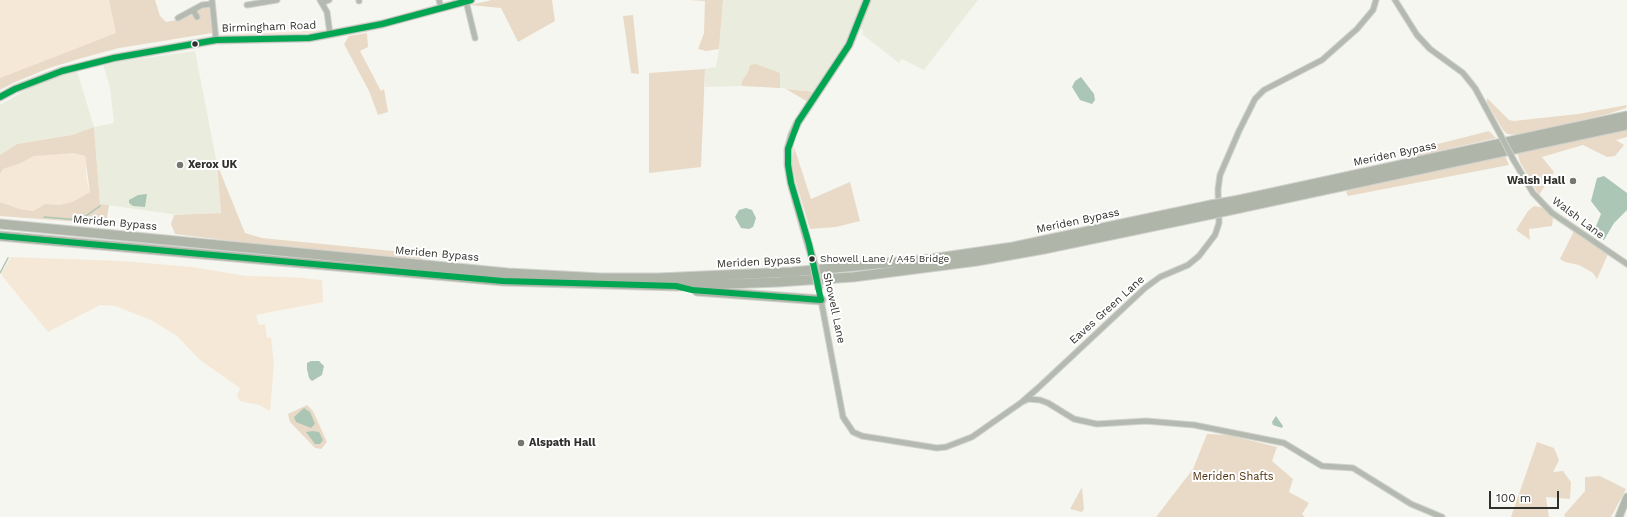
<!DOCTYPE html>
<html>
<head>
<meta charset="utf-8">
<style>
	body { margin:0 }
	#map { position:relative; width:1627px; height:517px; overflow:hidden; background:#f5f6ef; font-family:"Work Sans",sans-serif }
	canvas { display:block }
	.scale { position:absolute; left:1489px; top:491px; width:70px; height:18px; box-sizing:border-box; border:2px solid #30312c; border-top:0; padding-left:5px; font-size:12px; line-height:14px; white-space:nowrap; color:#30312c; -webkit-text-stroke:3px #fff; paint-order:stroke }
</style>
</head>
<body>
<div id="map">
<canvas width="1627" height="517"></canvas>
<div class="scale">100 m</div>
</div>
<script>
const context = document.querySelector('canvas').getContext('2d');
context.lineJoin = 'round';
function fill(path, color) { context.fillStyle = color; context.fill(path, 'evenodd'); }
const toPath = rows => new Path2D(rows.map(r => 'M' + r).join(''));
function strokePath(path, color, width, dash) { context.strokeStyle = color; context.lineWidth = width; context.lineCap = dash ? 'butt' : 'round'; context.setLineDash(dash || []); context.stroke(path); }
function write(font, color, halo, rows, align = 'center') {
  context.font = font + ' "Work Sans",sans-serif'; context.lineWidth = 4; context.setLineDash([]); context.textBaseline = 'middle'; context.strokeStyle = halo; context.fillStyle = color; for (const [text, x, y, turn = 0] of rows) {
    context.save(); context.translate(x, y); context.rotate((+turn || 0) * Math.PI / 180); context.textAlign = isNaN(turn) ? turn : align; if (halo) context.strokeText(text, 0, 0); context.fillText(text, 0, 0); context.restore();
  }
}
const built = toPath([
	[723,0,863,0,858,16,843,47,816,92,780,88,780,73,750,65,748,72,742,81,742,86,705,87,705,69,716,67,719,49],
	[870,0,978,0,924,70,902,59,899,63,862,34,863,31,860,28],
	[195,51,217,164,221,213,178,215,100,204,94,127,72,135,17,144,0,155,0,105,38,83,77,71,94,127,114,123,110,88,103,64]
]);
const green = toPath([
	[0,0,109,0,117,33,0,78],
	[324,30,322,32,298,34,224,36,222,35],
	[57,153,73,153,85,156,87,181,90,192,72,202,60,205,45,204,33,211,20,209,0,202,0,174,3,169,21,163,34,156],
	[11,257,122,261,192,267,246,276,291,277,322,280,323,302,256,315,259,325,265,324,267,338,271,337,274,365,270,411,259,405,240,401,237,396,240,388,200,360,177,336,151,320,115,306,100,305,48,332,3,277,1,273]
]);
const forest = toPath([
	[109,0,155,0,160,16,166,22,182,19,199,9,209,7,212,33,119,48,82,58,49,68,13,83,0,90,0,78,116,33],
	[492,0,552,0,555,21,518,42,501,8,470,5],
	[689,0,723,0,719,49,706,51,698,49,704,33,705,1],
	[633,15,639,74,631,73,623,16],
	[367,33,368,47,360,51,381,91,384,89,388,112,378,115,369,91,344,44,349,36],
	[756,64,780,73,780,88,742,86,742,81,748,72,750,65],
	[705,69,701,167,649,173,649,73],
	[786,89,816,92,808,102],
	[1487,98,1509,120,1514,121,1578,114,1627,105,1626,108,1608,114,1519,135,1507,134,1503,130,1487,103],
	[94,127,100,204,109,205,106,224,0,216,0,202,20,209,33,211,45,204,60,205,72,202,90,192,85,156,73,153,34,156,21,163,3,169,0,174,0,155,17,144,72,135],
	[1627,129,1627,137,1616,140,1624,145,1615,156,1607,157,1583,145,1542,157,1554,172,1539,195,1520,162,1517,152],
	[1489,131,1496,138,1417,156,1412,156,1410,151],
	[794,147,811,199,850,182,860,221,836,227,810,229,796,182,792,163],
	[1505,156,1509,165,1348,196,1346,192,1350,188],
	[217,164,245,233,262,238,423,254,422,259,312,251,175,234,171,224,174,215,221,213],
	[1534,206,1544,208,1553,218,1552,226,1529,229,1530,240,1516,230,1528,211],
	[1574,231,1608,254,1597,279,1593,273,1579,265,1565,262,1560,259],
	[307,405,313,411,327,442,321,449,315,448,290,422,288,414],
	[1207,434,1229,435,1277,447,1272,461,1293,479,1289,492,1309,503,1302,514,1305,517,1156,517,1193,469],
	[1537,442,1554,448,1559,460,1553,472,1563,471,1571,482,1570,499,1546,497,1549,517,1511,517],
	[1600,476,1626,489,1611,517,1565,517,1564,515,1585,491,1585,477],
	[1082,487,1084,509,1082,512,1070,509]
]);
const water = toPath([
	[1081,77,1094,94,1095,100,1092,104,1080,100,1072,87,1075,81],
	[1604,176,1627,193,1627,210,1614,223,1604,240,1596,235,1594,231,1601,214,1591,201,1597,178],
	[147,194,145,207,133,206,129,203,129,200,138,195],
	[746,208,752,210,756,218,753,227,749,229,741,228,735,217,739,210],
	[311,361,319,361,324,366,322,375,312,381,309,378,307,369,307,363],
	[304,408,310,412,315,424,311,428,296,422,294,417],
	[1276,416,1283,426,1282,428,1273,425,1272,422],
	[313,431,319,432,323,440,320,444,315,444,306,432]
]);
const stream = toPath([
	[44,217,80,220,100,206],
	[0,273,8,258]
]);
const street = toPath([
	[212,0,216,40],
	[320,0,327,12,330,34],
	[359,0,359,1],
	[439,0,441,8],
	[1395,0,1417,35,1430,49,1463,73,1475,88,1500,134],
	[466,1,475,38],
	[322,3,329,0],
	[247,5,277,0],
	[193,10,197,17],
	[178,18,202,5,212,4],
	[1513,159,1533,193,1552,213,1627,264],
	[821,300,843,417,853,432,862,436,937,448,946,447,972,437,1022,402,1038,388,1145,288,1160,277,1188,265,1199,256,1215,235,1219,223,1218,189,1220,175,1239,131,1255,99,1264,90,1322,60,1357,29,1373,10,1376,0],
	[1024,401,1028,399,1040,400,1048,403,1074,419,1097,424,1146,421,1194,425,1284,443,1322,466,1353,468,1411,504,1442,517]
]);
const secondary = toPath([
	[0,97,15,89,62,71,114,58,216,40,309,38,330,34,382,24,471,0],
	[814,264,791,183,788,165,788,149,792,135,798,122,849,45,867,0],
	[1619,517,1627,497]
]);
const highway = toPath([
	[1239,200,1627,116],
	[1240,208,1627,125],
	[0,224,508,273,601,278,658,278,792,272,930,259,1013,247,1211,205],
	[0,236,503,281,676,286,778,282,853,277,977,261,1044,249,1212,214],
	[697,291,821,300]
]);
const streetBridge = toPath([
	[1500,134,1513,159]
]);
const secondaryBridge = toPath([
	[814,264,819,289]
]);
const highwayBridge = toPath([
	[1211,205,1239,200],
	[1212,214,1240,208]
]);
const bus1 = toPath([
	[0,97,15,89,62,71,114,58,216,40,309,38,382,24,471,0],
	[0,236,503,281,676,286,692,290,821,300,809,244,791,183,788,165,788,149,798,122,849,45,867,0]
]);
const markers = [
	[195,44,3.5,"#30312c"],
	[180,165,4,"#757670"],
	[1573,181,4,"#757670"],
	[812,259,3.5,"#30312c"],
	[521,443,4,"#757670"]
];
const busNames = [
	["Showell Lane / A45 Bridge",820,259]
];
const streetNames = [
	["Birmingham Road",269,27,-2],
	["Meriden Bypass",1395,154,-12],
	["Walsh Lane",1578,218,37],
	["Meriden Bypass",1078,221,-12],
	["Meriden Bypass",115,223,5],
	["Meriden Bypass",437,254,5],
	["Meriden Bypass",759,262,-3],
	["Showell Lane",834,308,78],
	["Eaves Green Lane",1107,310,-42]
];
const poiNames = [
	["Xerox UK",188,165],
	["Walsh Hall",1565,181,"right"],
	["Alspath Hall",529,443]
];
const parkNames = [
	["Meriden Shafts",1233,477]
];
fill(built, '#eaedde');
fill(green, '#f6e8d7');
fill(forest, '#e9dac7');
fill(water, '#abc6b5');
strokePath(stream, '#abc6b5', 1.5);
strokePath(street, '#d1d2cd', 7);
strokePath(secondary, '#d1d2cd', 9);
strokePath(highway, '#d1d2cd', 11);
strokePath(street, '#b4baaf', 5);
strokePath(secondary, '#b2b8ae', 7);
strokePath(highway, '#afb5a9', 9);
strokePath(streetBridge, '#d1d2cd', 7, []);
strokePath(secondaryBridge, '#d1d2cd', 9, []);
strokePath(highwayBridge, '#d1d2cd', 11, []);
strokePath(streetBridge, '#b4baaf', 5);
strokePath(secondaryBridge, '#b2b8ae', 7);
strokePath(highwayBridge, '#afb5a9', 9);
strokePath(bus1, '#00a651', 6);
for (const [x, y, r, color] of markers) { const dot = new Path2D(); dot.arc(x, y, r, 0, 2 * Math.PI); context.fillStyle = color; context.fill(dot); strokePath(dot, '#fff', 1.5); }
write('10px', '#30312c', '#fff', busNames, 'left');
write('11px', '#30312c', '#fff', streetNames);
write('bold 11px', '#30312c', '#fff', poiNames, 'left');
write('11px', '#4f310e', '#fff', parkNames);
</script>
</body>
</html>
